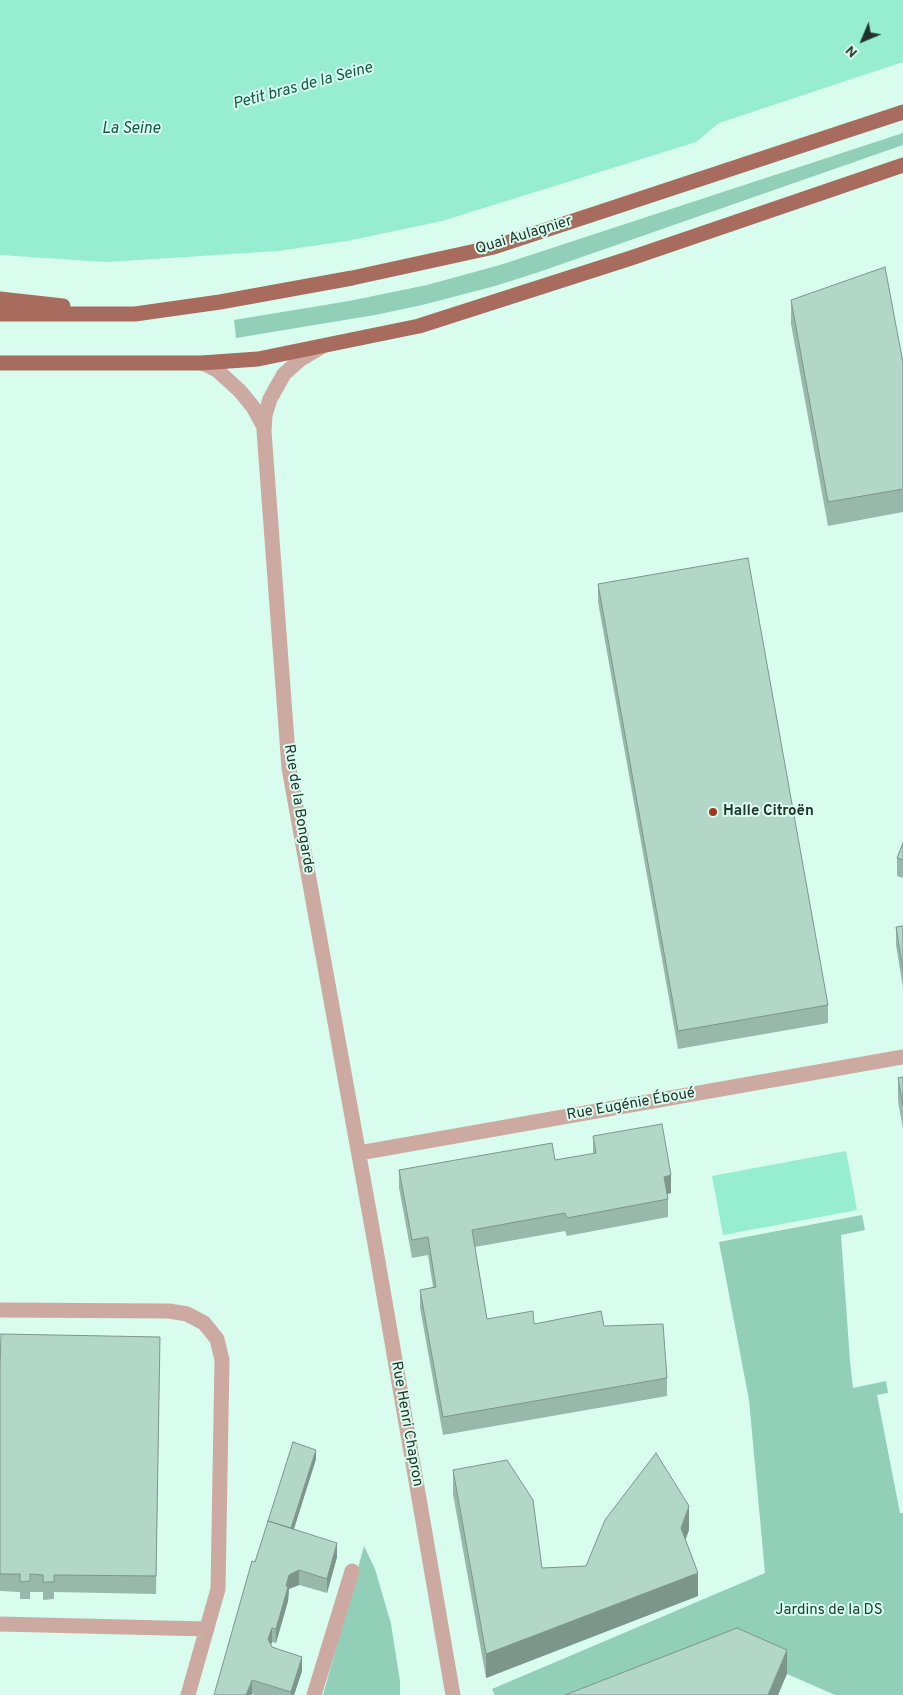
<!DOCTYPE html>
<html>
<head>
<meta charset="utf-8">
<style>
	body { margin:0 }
	#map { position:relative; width:903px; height:1695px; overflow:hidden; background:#d8fdee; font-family:Overpass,sans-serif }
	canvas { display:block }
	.north { position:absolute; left:838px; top:15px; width:50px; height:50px; -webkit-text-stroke:4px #d8fdee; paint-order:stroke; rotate:225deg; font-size:14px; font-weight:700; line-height:20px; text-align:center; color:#24322d }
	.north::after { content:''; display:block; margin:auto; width:18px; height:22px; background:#24322d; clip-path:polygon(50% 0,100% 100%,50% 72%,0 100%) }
</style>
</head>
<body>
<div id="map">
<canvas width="903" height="1695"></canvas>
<div class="north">N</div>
</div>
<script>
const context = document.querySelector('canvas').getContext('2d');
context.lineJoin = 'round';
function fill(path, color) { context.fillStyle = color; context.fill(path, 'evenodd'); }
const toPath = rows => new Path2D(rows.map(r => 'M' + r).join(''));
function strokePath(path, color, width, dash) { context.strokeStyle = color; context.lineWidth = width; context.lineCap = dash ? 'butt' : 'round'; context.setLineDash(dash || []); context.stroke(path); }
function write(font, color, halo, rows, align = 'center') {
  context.font = font + ' Overpass,sans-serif'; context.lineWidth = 4; context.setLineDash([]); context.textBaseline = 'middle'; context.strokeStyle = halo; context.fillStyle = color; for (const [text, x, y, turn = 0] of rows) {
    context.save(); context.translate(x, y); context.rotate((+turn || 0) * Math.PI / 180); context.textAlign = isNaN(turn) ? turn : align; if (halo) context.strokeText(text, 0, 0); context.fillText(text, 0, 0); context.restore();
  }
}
const green = toPath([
	[903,133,903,145,539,272,495,286,422,305,375,315,236,338,234,320,349,301,427,285,500,265],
	[862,1215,865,1230,841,1235,850,1361,853,1388,886,1381,888,1393,877,1395,900,1513,903,1513,903,1695,835,1695,737,1652,625,1695,495,1695,492,1689,765,1573,749,1400,719,1242],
	[364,1546,375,1569,391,1624,400,1681,400,1695,323,1695]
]);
const water = toPath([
	[0,0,903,0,903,62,719,123,696,142,442,221,347,241,278,251,107,262,0,255],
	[846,1151,857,1210,723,1235,712,1176]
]);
const lane = toPath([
	[0,1310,169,1311,187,1314,204,1323,217,1339,222,1360,218,1589,188,1695],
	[0,1624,207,1629],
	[314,1695,352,1571]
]);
const street = toPath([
	[321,347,301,359,284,374,270,399,265,415,264,431,289,768,375,1244,453,1695],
	[201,363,207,365,218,371,240,391,253,407,264,427],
	[359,1153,903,1057]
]);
const primary = toPath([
	[0,299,63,306],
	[0,314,135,314,220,302,352,278,494,247,903,112],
	[0,363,201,363,258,359,419,326,631,258,903,165]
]);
const wall = toPath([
	[791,300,903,363,903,512,828,526,791,324],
	[598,584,828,1005,828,1023,678,1049,598,602],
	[903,843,903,878,897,876,897,858],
	[903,926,903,988,896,945,896,927],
	[903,1077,903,1129,898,1101,898,1078],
	[593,1136,671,1193,667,1194,668,1199,668,1217,567,1236,565,1231,475,1247,487,1319,534,1324,604,1326,667,1378,667,1396,443,1435,420,1308,420,1290,433,1287,428,1255,412,1258,399,1188,399,1170,555,1160,593,1154],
	[160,1337,156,1594,54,1592,54,1599,43,1600,43,1592,30,1592,30,1599,20,1599,20,1592,0,1591,0,1368],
	[316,1459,294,1529,337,1557,327,1593,299,1585,289,1589,288,1601,276,1643,272,1642,271,1645,272,1647,302,1671,294,1695,255,1695,252,1694,251,1695,255,1562],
	[453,1470,542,1568,586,1566,689,1530,685,1540,698,1596,486,1678,453,1494]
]);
const shadedWall = toPath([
	[671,1175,671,1193,664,1195,664,1177],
	[316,1450,316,1459,291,1538,291,1528],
	[689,1506,689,1530,681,1552,681,1528],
	[337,1543,337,1557,327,1593,327,1579],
	[299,1570,299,1585,289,1589,288,1601,276,1643,276,1629,289,1575],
	[698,1573,698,1596,486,1678,486,1654],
	[272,1628,272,1642,268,1653,268,1639],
	[787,1650,787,1674,778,1695,768,1695],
	[302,1657,302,1671,294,1695,291,1695,291,1692],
	[252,1680,252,1694,251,1695,246,1695]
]);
const building = toPath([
	[885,267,903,363,903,489,828,502,791,300,885,267],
	[748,558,828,1005,678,1031,598,584,748,558],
	[903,843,903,860,897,858,903,843],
	[903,926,903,970,896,927,903,926],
	[903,1077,903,1105,898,1078,903,1077],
	[662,1124,671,1175,664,1177,668,1199,567,1218,565,1213,472,1230,487,1319,533,1311,534,1324,601,1311,604,1326,663,1324,667,1378,443,1417,420,1290,436,1287,428,1237,412,1240,399,1170,552,1143,555,1160,596,1153,593,1136,662,1124],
	[1,1334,160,1337,156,1576,54,1575,54,1582,43,1582,43,1575,30,1574,30,1581,20,1582,20,1574,0,1574,0,1368,1,1334],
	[293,1442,316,1450,291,1528,268,1521,293,1442],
	[656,1453,689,1506,681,1528,698,1573,486,1654,453,1470,507,1460,533,1500,542,1568,586,1566,605,1520,656,1453],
	[268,1521,337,1543,327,1579,299,1570,289,1575,286,1586,288,1587,276,1629,272,1628,268,1639,272,1647,302,1657,291,1692,252,1680,246,1695,214,1695,252,1561,255,1562,268,1521],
	[737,1628,787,1650,768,1695,565,1695,737,1628]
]);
const markers = [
	[713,812,5,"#a0371f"]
];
const streetNames = [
	["Quai Aulagnier",524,236,-17],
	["Rue de la Bongarde",298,809,81],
	["Rue Eugénie Éboué",631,1105,-10],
	["Rue Henri Chapron",406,1424,80]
];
const poiNames = [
	["Halle Citroën",723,812]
];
const parkNames = [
	["Jardins de la DS",829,1611]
];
const waterNames = [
	["Petit bras de la Seine",303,87,-15],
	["La Seine",131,130]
];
fill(green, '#91cfb8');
fill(water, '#96edcf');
strokePath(lane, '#cdaaa1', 15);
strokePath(street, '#cdaaa1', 15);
strokePath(primary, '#a86c5e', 15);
fill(wall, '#99b8ac');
fill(shadedWall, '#7d968c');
fill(building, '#b2d6c8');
strokePath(building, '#7d968c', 1);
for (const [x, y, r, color] of markers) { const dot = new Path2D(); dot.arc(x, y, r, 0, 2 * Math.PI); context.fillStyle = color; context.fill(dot); strokePath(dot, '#d8fdee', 2); }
write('15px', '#24322d', '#d8fdee', streetNames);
write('bold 15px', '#24322d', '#d8fdee', poiNames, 'left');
write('15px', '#194034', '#d8fdee', parkNames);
write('italic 16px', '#135946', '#d8fdee', waterNames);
</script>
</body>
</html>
